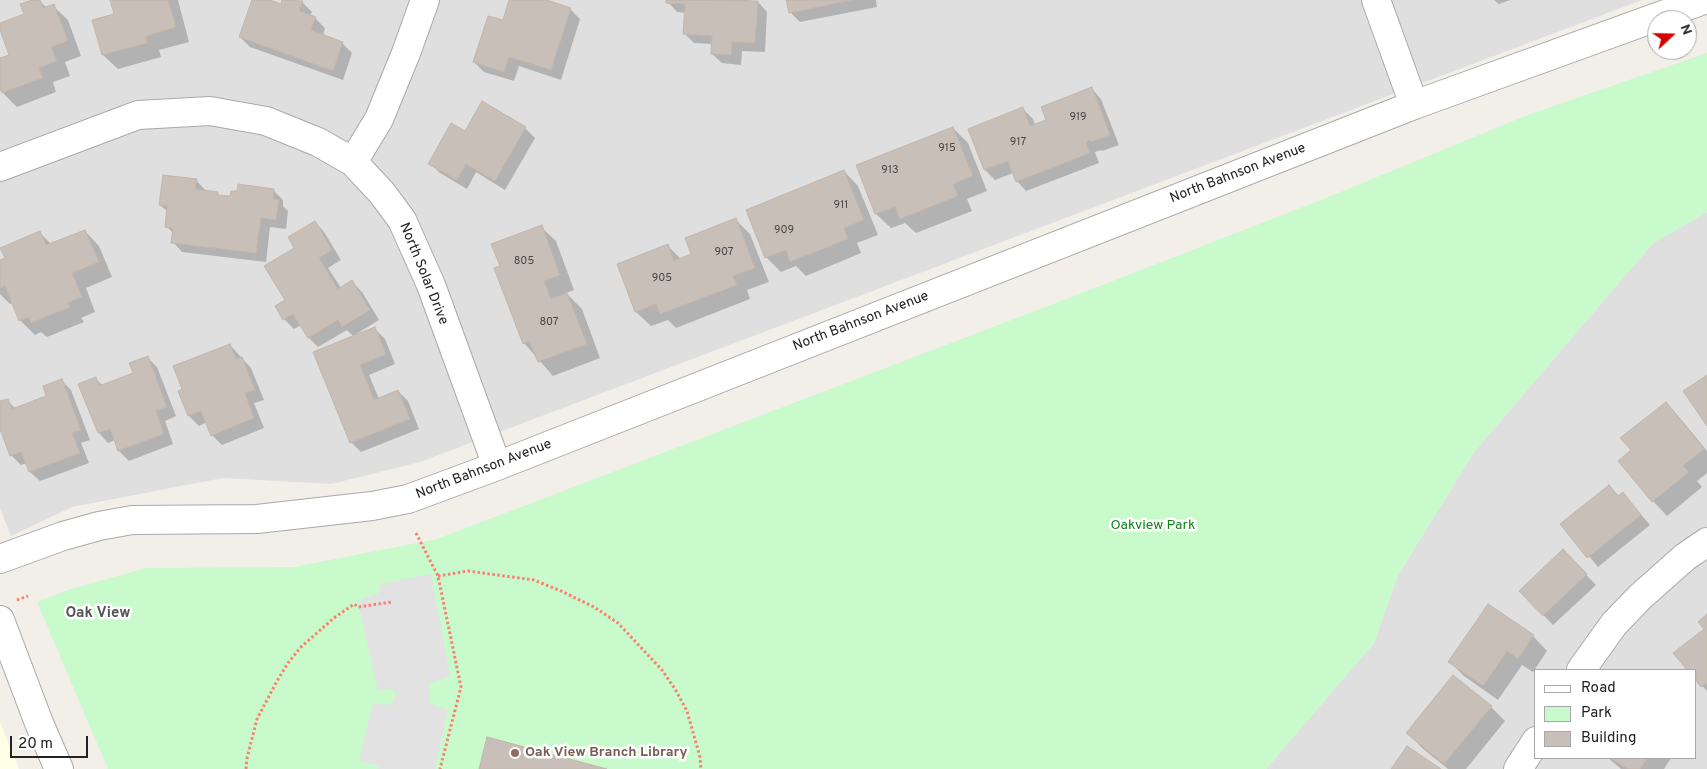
<!DOCTYPE html>
<html>
<head>
<meta charset="utf-8">
<style>
	body { margin:0 }
	#map { position:relative; width:1707px; height:769px; overflow:hidden; background:#f2efe9; font-family:Overpass,sans-serif }
	canvas { display:block }
	.legend { position:absolute; left:1534px; top:669px; width:162px; height:90px; box-sizing:border-box; background:#fff; border:1px solid #a7a7a7; margin:0; padding:6px 9px; list-style:none; font-size:15px; color:#222 }
	.legend li { display:flex; align-items:center; gap:10px; height:25px }
	.legend b { width:25px; border:1px solid #a7a7a7 }
	.north { position:absolute; left:1647px; top:10px; width:50px; height:50px; box-sizing:border-box; background:#fff; border:1px solid #a7a7a7; border-radius:50%; rotate:69deg; font-size:14px; font-weight:700; line-height:20px; text-align:center; color:#222 }
	.north::after { content:''; display:block; margin:auto; width:18px; height:22px; background:#d40000; clip-path:polygon(50% 0,100% 100%,50% 72%,0 100%) }
	.scale { position:absolute; left:10px; top:736px; width:78px; height:22px; box-sizing:border-box; border:2px solid #222; border-top:0; padding-left:6px; font-size:15px; line-height:18px; white-space:nowrap; color:#222; -webkit-text-stroke:4px #fff; paint-order:stroke }
</style>
</head>
<body>
<div id="map">
<canvas width="1707" height="769"></canvas>
<ul class="legend">
<li><b style="height:6px;background:#fff"></b>Road</li>
<li><b style="height:14px;background:#c8facc"></b>Park</li>
<li><b style="height:14px;background:#c7bfb8"></b>Building</li>
</ul>
<div class="north">N</div>
<div class="scale">20 m</div>
</div>
<script>
const context = document.querySelector('canvas').getContext('2d');
context.lineJoin = 'round';
function fill(path, color) { context.fillStyle = color; context.fill(path, 'evenodd'); }
const toPath = rows => new Path2D(rows.map(r => 'M' + r).join(''));
function strokePath(path, color, width, dash) { context.strokeStyle = color; context.lineWidth = width; context.lineCap = dash ? 'butt' : 'round'; context.setLineDash(dash || []); context.stroke(path); }
function write(font, color, halo, rows, align = 'center') {
  context.font = font + ' Overpass,sans-serif'; context.lineWidth = 5; context.setLineDash([]); context.textBaseline = 'middle'; context.strokeStyle = halo; context.fillStyle = color; for (const [text, x, y, turn = 0] of rows) {
    context.save(); context.translate(x, y); context.rotate((+turn || 0) * Math.PI / 180); context.textAlign = isNaN(turn) ? turn : align; if (halo) context.strokeText(text, 0, 0); context.fillText(text, 0, 0); context.restore();
  }
}
const residential = toPath([
	[0,0,1642,0,420,462,331,484,223,478,72,507,11,536,0,508],
	[1707,212,1707,769,1266,769,1374,643,1398,575,1474,452,1653,243],
	[1536,670,1696,670,1696,758,1536,758]
]);
const education = toPath([
	[0,722,19,769,0,769]
]);
const park = toPath([
	[1707,53,1707,212,1653,243,1474,452,1398,575,1374,643,1266,769,108,769,37,602,71,589,146,568,294,567,437,539,1069,298,1331,196,1525,116]
]);
const parking = toPath([
	[431,574,450,676,430,683,430,704,448,710,435,769,378,769,379,766,359,761,373,703,390,705,396,696,394,689,378,691,358,601,379,593,379,584]
]);
const shadow = toPath([
	[36,0,39,0,47,8,53,6,68,20,81,56,65,62,70,76,53,82,56,92,17,107,3,93,0,85,0,59,11,55,0,25,26,15],
	[112,0,178,0,189,42,159,50,161,57,118,69,103,55,94,21,116,15],
	[253,0,266,0,282,6,284,0,295,0,302,2,312,12,310,16,315,18,325,28,323,36,342,43,352,53,343,80,250,47,240,37],
	[510,0,543,0,570,9,580,19,561,80,519,66,514,81,484,72,474,62,504,22],
	[668,0,747,0,758,2,767,12,765,52,742,51,741,65,722,63,712,54,713,44,694,43,684,33,685,13,677,12,668,2],
	[787,0,876,0,877,7,800,22,790,12],
	[1494,0,1510,0,1499,4],
	[1092,89,1101,99,1119,145,1102,151,1101,150,1095,152,1099,163,1026,191,1017,181,1013,173,995,180,985,170,970,129,1023,109,1033,119,1035,125,1048,121],
	[482,103,525,128,535,138,505,190,476,172,467,189,440,173,430,163,465,133],
	[953,128,968,143,987,191,967,199,972,211,916,233,905,223,891,228,876,214],
	[844,171,858,186,878,235,857,243,861,253,806,276,796,266,781,272,766,257],
	[196,180,206,191,217,193,221,197,231,198,273,190,283,200,283,206,288,211,286,229,270,227,266,262,182,252,173,242,174,234,166,226,168,212,160,205],
	[736,220,750,234,769,282,747,290,750,299,676,328,668,320,651,326,636,312,618,265,668,246,681,259,693,255],
	[315,222,324,232,341,260,328,268,341,288,352,282,362,292,379,320,353,336,347,330,318,347,309,338,301,325,294,329,284,319,296,248],
	[541,227,556,241,574,290,566,293,582,309,600,358,553,376,524,343,501,266],
	[85,231,99,246,112,277,86,288,95,312,81,318,84,322,47,337,41,332,35,335,20,320,13,303,10,304,0,294,0,262,40,233,52,245],
	[375,329,385,339,395,364,369,375,379,399,398,391,408,401,419,429,361,452,351,442,315,353],
	[230,345,251,368,264,400,254,403,264,428,222,445,212,435,207,422,199,426,189,416,179,391,184,390],
	[147,357,157,367,176,416,165,421,173,444,129,461,119,451,115,440,108,443,99,433,95,378,103,386,134,374],
	[61,380,71,390,90,440,81,443,89,463,40,481,30,472,27,463,21,465,11,455,0,425,0,403,7,400,16,409,47,396],
	[1666,403,1680,418,1707,451,1707,473,1697,481,1702,487,1667,516,1653,501,1632,451],
	[1609,486,1620,497,1623,494,1650,525,1598,567,1562,524],
	[1563,551,1596,585,1553,625,1520,591],
	[1707,616,1707,691,1696,679,1696,670,1689,670,1675,653,1705,629],
	[1533,636,1547,651,1533,672,1522,665,1498,700,1464,676,1450,662],
	[1491,707,1505,721,1466,769,1448,769,1422,748,1408,733],
	[1608,758,1671,758,1664,769,1621,769]
]);
const building = toPath([
	[32,0,40,0,43,8,54,4,68,41,51,47,57,61,39,68,43,78,2,93,0,89,0,58,9,55,0,30,0,23,24,14,20,4,32,0],
	[110,0,168,0,176,27,146,36,147,43,102,55,92,20,114,14,110,0],
	[252,0,270,0,281,4,282,0,303,1,299,11,316,17,311,30,343,42,333,71,239,37,252,0],
	[509,0,547,0,571,8,551,70,509,57,504,72,473,62,488,16,503,20,509,0],
	[666,0,758,1,755,43,732,42,731,55,711,54,712,36,683,34,685,4,666,3,666,0],
	[786,0,853,0,789,13,786,0],
	[1092,87,1110,135,1091,142,1090,140,1086,142,1090,153,1016,182,1008,161,984,170,968,129,1023,107,1030,126,1046,120,1041,107,1092,87],
	[482,101,526,127,495,181,466,164,457,180,428,164,451,123,465,131,482,101],
	[953,127,973,176,953,184,958,196,900,219,895,207,875,214,856,165,953,127],
	[844,170,864,220,844,228,848,239,790,262,786,250,765,258,746,210,844,170],
	[163,175,197,179,195,189,218,192,217,195,230,196,231,191,237,191,238,184,274,189,273,199,279,200,276,220,261,218,256,253,171,243,173,228,165,227,167,206,159,205,163,175],
	[736,218,755,268,733,276,737,285,660,314,656,304,635,312,617,264,668,244,674,261,691,254,685,238,736,218],
	[315,221,332,250,319,258,338,289,352,280,370,310,342,327,338,320,308,338,293,314,283,320,275,306,285,300,264,266,294,248,288,237,315,221],
	[542,225,560,275,544,281,551,299,567,293,587,344,538,362,529,341,523,344,494,268,500,266,491,244,542,225],
	[85,230,99,262,72,273,82,297,67,303,70,307,31,323,29,317,19,321,5,286,0,288,0,260,5,258,0,248,40,231,46,245,85,230],
	[375,327,386,354,360,365,374,400,398,390,410,419,350,443,313,352,375,327],
	[230,344,236,359,242,357,255,390,245,393,254,418,211,436,201,411,188,416,178,391,182,389,173,366,230,344],
	[148,356,167,407,156,411,164,434,118,451,110,429,98,433,78,384,96,377,99,386,133,373,129,363,148,356],
	[1707,375,1707,426,1683,391,1707,375],
	[62,379,81,430,72,433,80,453,29,472,21,452,10,456,0,429,0,401,8,399,12,409,46,396,43,386,62,379],
	[1666,402,1704,449,1683,466,1689,472,1652,502,1618,461,1631,450,1620,438,1666,402],
	[1609,485,1618,496,1623,492,1641,515,1587,558,1560,524,1609,485],
	[1563,549,1587,574,1543,616,1519,591,1563,549],
	[1488,604,1534,635,1518,659,1507,651,1483,686,1448,662,1488,604],
	[1707,614,1707,683,1701,687,1696,681,1696,670,1687,670,1673,653,1704,629,1698,622,1707,614],
	[1453,675,1492,706,1444,764,1406,733,1453,675],
	[487,737,607,769,479,769,487,737],
	[1407,746,1441,769,1391,769,1407,746],
	[1610,758,1648,758,1640,769,1628,769,1610,758]
]);
const path = toPath([
	[416,533,438,576,461,687,440,769],
	[438,576,468,571,534,580,561,591,594,607,618,623,662,670,675,689,687,711,700,757,701,769],
	[17,600,28,596],
	[246,769,247,758,257,719,277,681,288,663,301,647,334,618,354,604,358,607,392,602]
]);
const minor = toPath([
	[1376,0,1414,105],
	[353,162,379,119,406,53,425,0],
	[0,167,138,115,210,111,266,121,318,142,353,162,382,193,402,220,431,285,497,466],
	[0,559,63,536,99,526,132,520,257,519,372,506,408,499,497,466,1414,105,1704,0],
	[0,620,39,723,59,769],
	[1581,670,1614,624,1640,597,1685,557,1707,542],
	[1518,769,1536,741]
]);
const markers = [
	[515,753,5,"#8d6e63"]
];
const numberNames = [
	["919",1078,118],
	["917",1018,143],
	["915",947,149],
	["913",890,171],
	["911",841,206],
	["909",784,231],
	["907",724,253],
	["805",524,262],
	["905",662,279],
	["807",549,323]
];
const streetNames = [
	["North Bahnson Avenue",1238,174,-21],
	["North Solar Drive",423,274,68],
	["North Bahnson Avenue",861,322,-21],
	["North Bahnson Avenue",484,470,-21]
];
const parkNames = [
	["Oakview Park",1153,526]
];
const educationNames = [
	["Oak View Branch Library",525,753]
];
const neighbourhoodNames = [
	["Oak View",98,614]
];
fill(residential, '#e0dfdf');
fill(education, '#ffffe5');
fill(park, '#c8facc');
fill(parking, '#e2e2e2');
fill(shadow, '#0003');
fill(building, '#c7bfb8');
strokePath(building, '#c4b6ab', 1);
strokePath(minor, '#a9a9a9', 30);
strokePath(path, '#fa8072', 3, [2.5, 2.5]);
strokePath(minor, '#fff', 28);
for (const [x, y, r, color] of markers) { const dot = new Path2D(); dot.arc(x, y, r, 0, 2 * Math.PI); context.fillStyle = color; context.fill(dot); strokePath(dot, '#fff', 2); }
write('11px', '#4b4948', null, numberNames);
write('14px', '#222', '#fff', streetNames);
write('14px', '#0c8416', '#fff', parkNames);
write('bold 14px', '#785e54', '#fff', educationNames, 'left');
write('bold 15px', '#555', '#fff', neighbourhoodNames);
</script>
</body>
</html>
